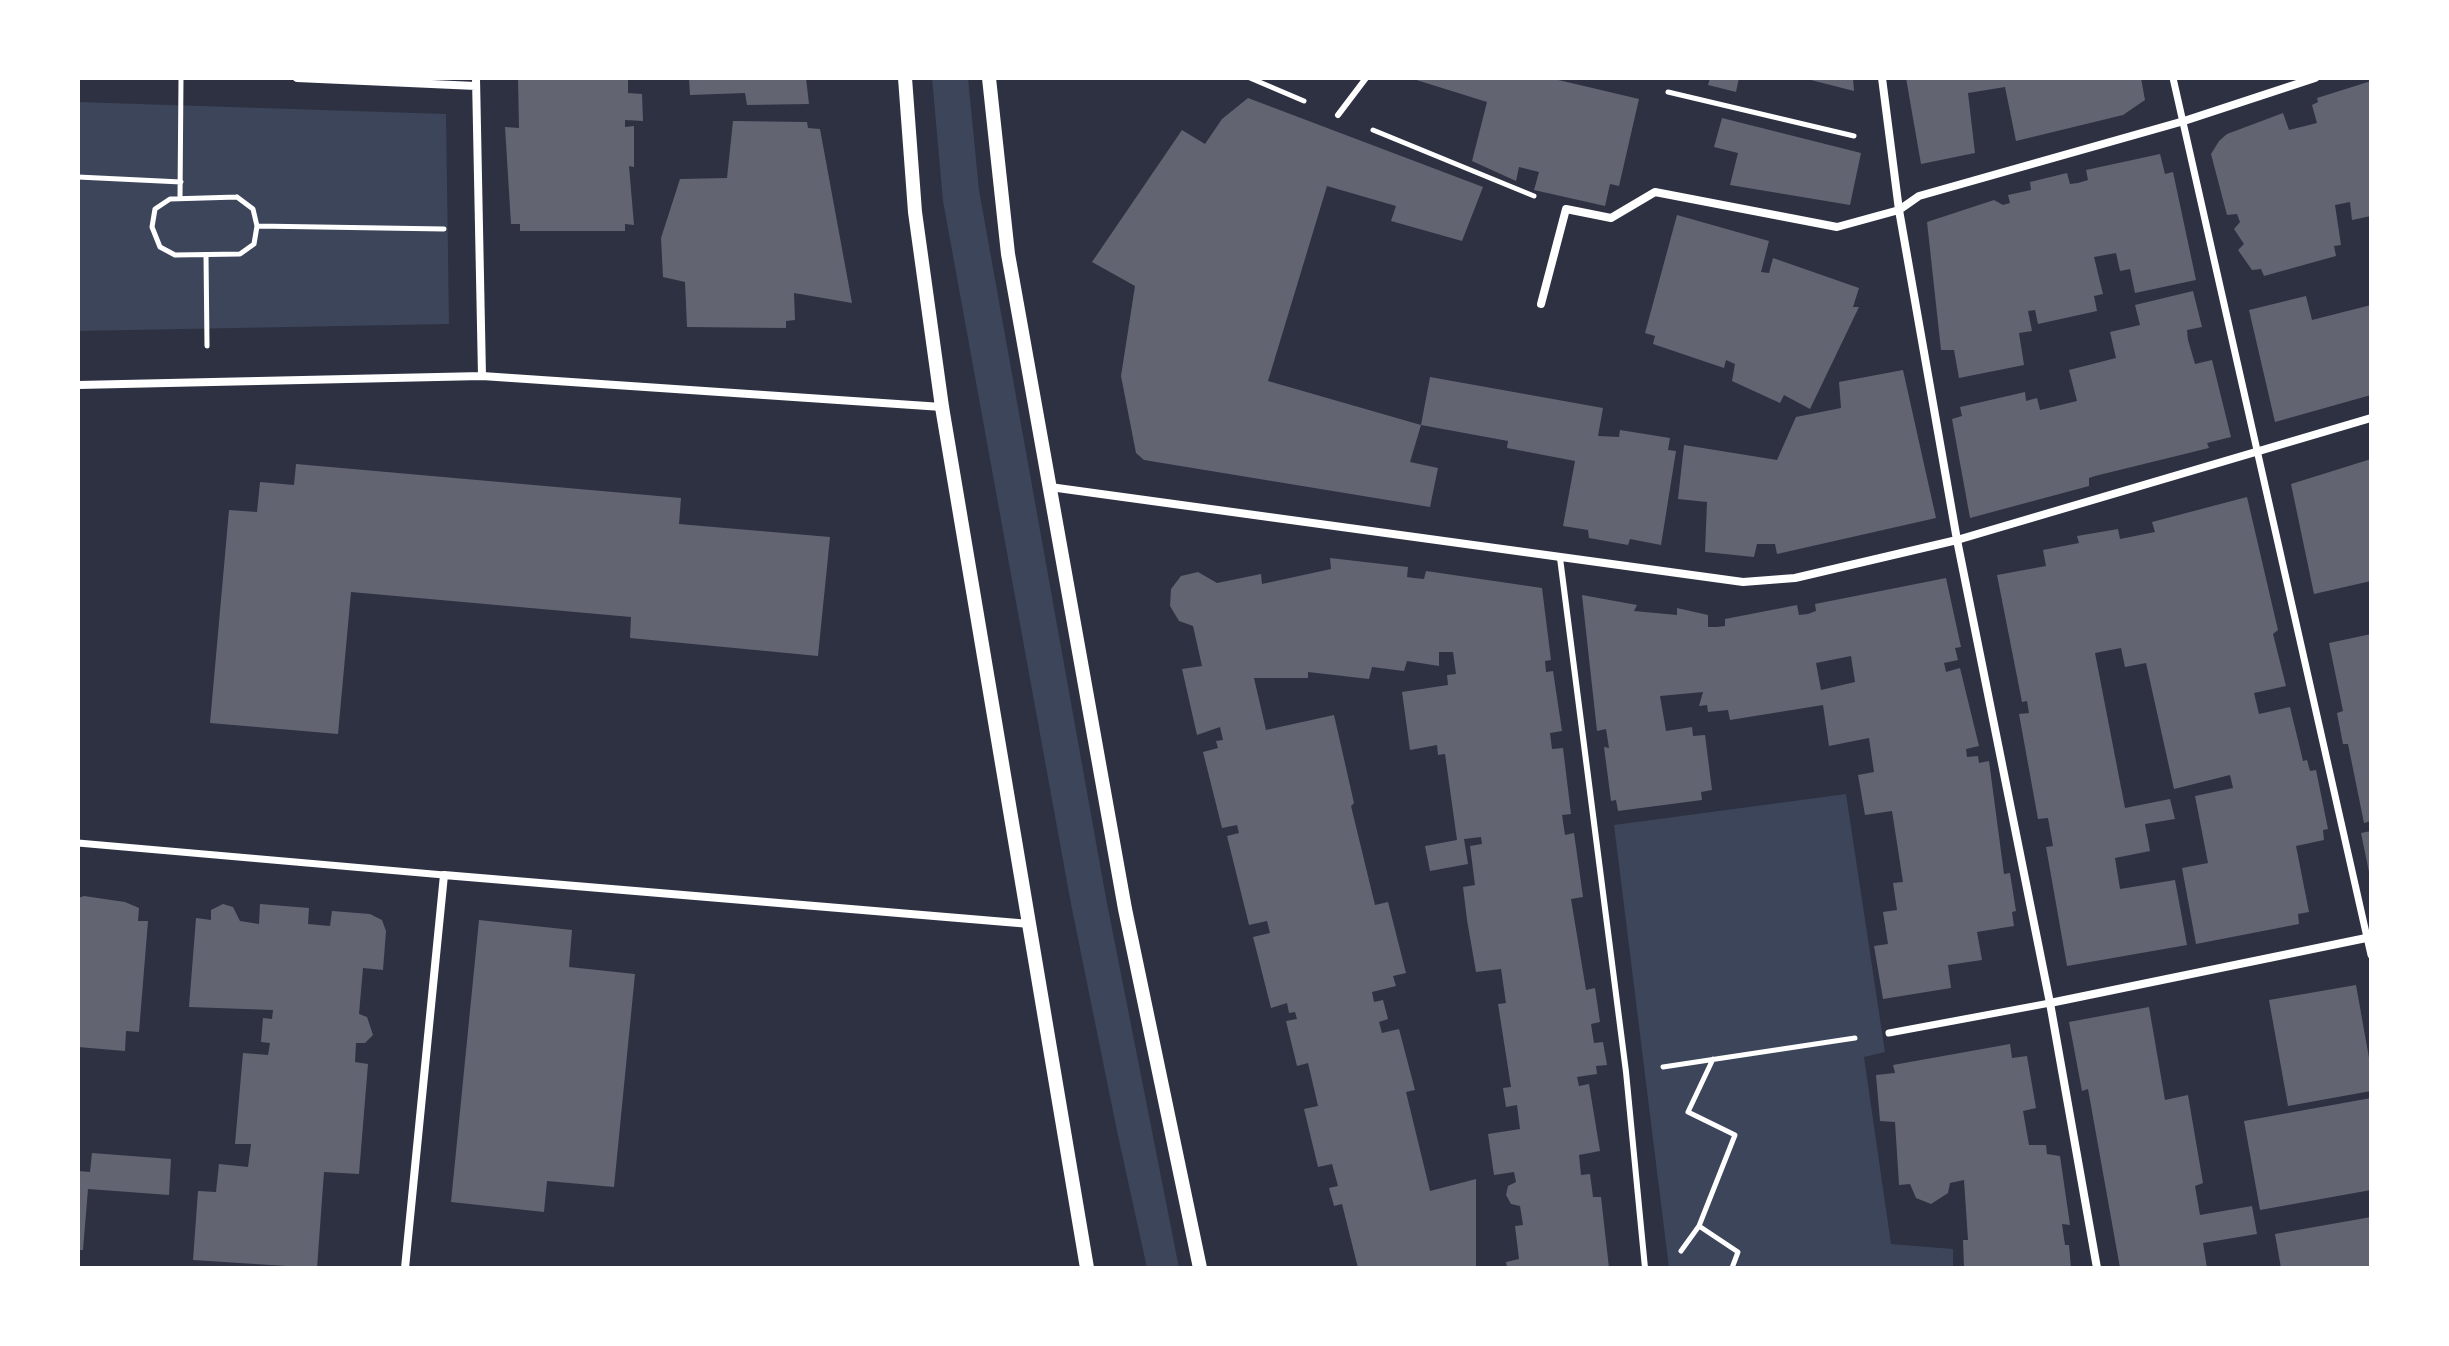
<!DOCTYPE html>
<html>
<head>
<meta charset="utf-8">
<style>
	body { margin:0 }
	#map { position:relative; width:2449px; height:1346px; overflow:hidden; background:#2d3142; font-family:Arial,sans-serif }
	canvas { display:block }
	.frame { position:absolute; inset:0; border:80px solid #fff; pointer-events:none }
</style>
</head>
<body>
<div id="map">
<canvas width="2449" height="1346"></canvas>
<div class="frame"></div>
</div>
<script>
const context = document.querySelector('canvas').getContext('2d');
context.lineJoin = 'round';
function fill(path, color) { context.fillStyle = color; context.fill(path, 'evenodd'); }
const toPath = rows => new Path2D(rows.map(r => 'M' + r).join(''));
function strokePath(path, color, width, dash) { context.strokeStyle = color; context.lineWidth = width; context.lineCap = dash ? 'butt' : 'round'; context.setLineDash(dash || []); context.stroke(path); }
const green = toPath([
	[932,78,968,78,979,190,1106,898,1179,1268,1147,1268,1117,1131,1071,904,943,201],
	[78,102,446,114,449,324,78,331],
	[1846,794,1885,1052,1864,1057,1891,1244,1953,1249,1953,1268,1669,1268,1614,825]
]);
const building = toPath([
	[518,78,628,78,628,93,642,94,643,121,625,120,625,127,634,126,634,167,629,166,634,225,625,224,625,231,520,231,520,224,511,224,505,127,519,128],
	[689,78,806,78,809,104,747,105,745,93,690,95],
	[1410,78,1550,78,1639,99,1619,186,1610,184,1605,206,1534,190,1539,172,1519,167,1516,181,1472,161,1487,102],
	[1710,78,1739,78,1736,92,1708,85],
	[1807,78,1853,78,1854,91,1807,79],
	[1906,78,2141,78,2145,100,2123,115,2016,141,2005,87,1968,93,1975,153,1921,164],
	[2371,81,2371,216,2352,220,2350,202,2335,205,2341,245,2334,246,2336,256,2264,276,2261,269,2252,270,2238,250,2244,244,2234,229,2240,222,2237,214,2227,215,2211,154,2219,141,2227,134,2283,113,2289,130,2317,123,2312,105,2318,102,2317,98],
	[1248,98,1483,187,1462,241,1391,221,1396,206,1327,186,1268,381,1421,425,1410,462,1438,468,1430,507,1144,460,1136,453,1121,376,1135,286,1092,262,1182,130,1205,144,1222,119],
	[1722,118,1861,153,1850,205,1730,185,1738,153,1714,147],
	[733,121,807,122,808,128,820,129,852,303,794,293,795,320,786,321,786,328,687,327,685,282,663,277,661,238,680,179,727,178],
	[2160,154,2165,174,2173,172,2196,280,2135,293,2130,269,2120,271,2116,253,2094,257,2103,294,2094,296,2097,311,2038,324,2035,310,2028,311,2032,331,2019,333,2024,365,1959,378,1954,350,1941,350,1927,222,1994,200,2003,205,2010,203,2008,195,2031,190,2030,182,2067,173,2070,184,2078,183,2088,180,2086,170],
	[1677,215,1769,241,1761,272,1769,273,1773,258,1859,288,1853,307,1859,307,1810,409,1784,395,1780,403,1732,381,1735,364,1726,360,1724,368,1653,344,1655,336,1645,333],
	[2193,291,2202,327,2187,330,2188,340,2195,364,2212,360,2231,437,2207,443,2209,448,2095,476,2089,478,2089,486,1970,518,1952,419,1962,416,1960,407,2025,392,2026,401,2037,398,2040,410,2077,401,2069,370,2116,358,2110,332,2140,325,2135,305],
	[2306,296,2312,320,2371,305,2371,395,2275,422,2249,310],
	[1903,370,1936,518,1777,554,1775,544,1757,544,1754,557,1705,552,1707,502,1678,499,1684,445,1777,460,1796,417,1841,408,1839,382],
	[1430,377,1603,408,1598,436,1619,437,1620,430,1670,438,1668,450,1676,451,1661,545,1630,539,1628,545,1589,538,1588,530,1563,526,1575,461,1507,448,1508,441,1421,425],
	[2371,459,2371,581,2314,594,2291,484],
	[296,464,681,498,679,524,830,537,818,656,630,638,631,617,351,592,338,734,210,723,229,510,257,512,260,482,294,485],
	[2247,497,2278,630,2273,634,2286,686,2254,693,2259,714,2290,707,2303,761,2307,760,2310,771,2316,770,2328,829,2323,830,2324,840,2296,846,2309,912,2298,914,2299,924,2196,944,2182,868,2208,863,2195,796,2233,788,2230,775,2174,789,2146,663,2125,667,2121,648,2095,653,2125,808,2170,799,2175,819,2145,824,2150,851,2115,858,2120,889,2175,880,2187,945,2067,966,2046,847,2053,846,2048,818,2038,819,2019,714,2029,713,2027,701,2022,702,1997,575,2046,566,2043,550,2079,543,2077,536,2118,529,2120,539,2155,532,2152,522],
	[1330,558,1408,567,1407,577,1414,578,1424,579,1426,571,1542,588,1551,660,1545,661,1546,672,1553,671,1562,731,1550,733,1552,749,1563,748,1571,814,1562,815,1565,835,1574,833,1583,897,1571,899,1586,990,1595,988,1600,1022,1591,1024,1594,1043,1603,1042,1607,1065,1596,1066,1597,1074,1577,1077,1579,1086,1589,1084,1600,1151,1579,1155,1581,1175,1590,1174,1593,1197,1601,1197,1609,1268,1507,1268,1506,1262,1519,1259,1515,1226,1523,1225,1520,1206,1511,1204,1506,1195,1508,1186,1516,1182,1514,1172,1494,1175,1488,1134,1520,1129,1517,1105,1506,1107,1503,1088,1511,1087,1498,1004,1506,1003,1501,969,1476,972,1467,920,1463,887,1475,885,1470,846,1482,844,1481,837,1464,839,1468,864,1430,871,1425,846,1457,840,1445,754,1438,755,1437,745,1410,750,1402,692,1448,685,1447,675,1456,674,1453,652,1439,652,1439,666,1407,661,1404,671,1372,667,1369,679,1308,672,1308,678,1254,678,1266,730,1334,715,1354,803,1351,806,1375,905,1388,902,1406,973,1393,976,1396,986,1372,992,1374,1002,1383,1000,1388,1019,1379,1022,1382,1033,1399,1029,1415,1090,1406,1092,1430,1191,1476,1179,1476,1268,1358,1268,1342,1204,1334,1206,1329,1188,1338,1186,1332,1164,1318,1167,1304,1109,1318,1106,1308,1063,1297,1066,1286,1021,1297,1019,1295,1012,1289,1013,1287,1003,1271,1008,1253,937,1270,933,1267,921,1249,925,1227,836,1239,833,1237,825,1222,828,1203,752,1218,748,1216,741,1223,740,1220,727,1197,735,1182,669,1202,666,1193,626,1179,621,1170,606,1171,589,1181,576,1198,572,1217,583,1261,574,1262,584,1331,569],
	[1946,578,1961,647,1955,648,1958,660,1944,663,1946,672,1960,668,1979,746,1966,749,1967,757,1978,756,1979,763,1989,761,2004,874,2010,873,2016,911,2012,912,2014,926,1977,932,1982,960,1948,965,1951,988,1883,999,1874,946,1888,944,1883,912,1897,910,1893,883,1903,882,1892,811,1865,815,1858,775,1874,772,1869,738,1829,746,1823,705,1730,720,1728,710,1708,712,1707,705,1699,706,1703,692,1660,696,1666,731,1692,727,1693,736,1705,735,1712,790,1701,792,1702,800,1618,811,1616,800,1611,801,1604,747,1609,748,1606,729,1597,731,1582,595,1637,605,1634,611,1677,615,1677,608,1708,615,1708,627,1717,627,1725,626,1725,619,1797,605,1799,615,1808,614,1816,611,1815,604],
	[1851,656,1855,682,1821,690,1816,663],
	[2371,634,2371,821,2364,823,2348,744,2343,744,2337,713,2343,711,2329,643],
	[2371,831,2371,877,2370,877,2361,833],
	[84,896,125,902,139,908,138,921,148,921,139,1032,126,1031,125,1051,78,1047,78,898],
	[223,904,233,907,240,921,259,924,260,904,309,908,308,924,330,926,332,911,370,914,382,920,386,931,383,970,363,968,359,1014,367,1017,373,1035,365,1043,356,1043,355,1062,368,1064,359,1174,324,1172,317,1268,193,1260,198,1191,216,1192,219,1164,248,1167,251,1144,235,1144,243,1053,268,1055,270,1043,261,1042,263,1018,272,1019,273,1010,189,1007,196,918,211,920,211,910],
	[479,920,572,930,569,967,635,974,614,1187,547,1181,544,1212,451,1202],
	[2356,985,2371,1069,2371,1091,2288,1106,2269,1000],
	[2149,1007,2165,1100,2188,1095,2203,1183,2195,1186,2200,1215,2252,1206,2257,1234,2203,1243,2207,1268,2120,1268,2088,1089,2082,1091,2069,1022],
	[2010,1044,2012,1058,2027,1056,2036,1108,2023,1111,2029,1145,2046,1145,2047,1154,2060,1156,2070,1225,2062,1224,2065,1245,2069,1245,2071,1268,1964,1268,1963,1240,1968,1240,1964,1180,1950,1183,1948,1193,1931,1204,1916,1198,1910,1184,1899,1185,1895,1122,1880,1121,1876,1075,1895,1073,1893,1065],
	[2371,1098,2371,1190,2260,1210,2244,1121],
	[92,1153,171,1159,169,1195,88,1189,83,1250,78,1250,78,1171,90,1172],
	[2371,1217,2371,1268,2281,1268,2275,1234]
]);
const path = toPath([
	[1250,78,1304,101],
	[1668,92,1854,136],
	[1373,130,1534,196],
	[78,177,181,182],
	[237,197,253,209,257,226,254,244,240,254,175,255,160,247,152,227,155,209,170,199,237,197],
	[180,198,181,78],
	[257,226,444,229],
	[206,255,207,346],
	[1663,1067,1855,1038],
	[1699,1226,1738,1252,1732,1268],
	[1681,1251,1699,1226,1735,1135,1688,1112,1713,1059]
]);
const service = toPath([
	[1338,115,1366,78],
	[1560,558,1626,1072,1645,1268]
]);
const pedestrian = toPath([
	[2173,78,2371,955],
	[78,843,444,875],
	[1889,1033,2050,1003]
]);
const minor = toPath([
	[297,78,476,86],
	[476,78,482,376],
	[1882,78,1899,210,1957,540,2050,1003,2097,1268],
	[1541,304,1566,209,1611,218,1655,192,1837,227,1899,210,1919,196,2184,121,2315,78],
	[78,385,482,376,942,407],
	[1050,487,1743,582,1795,578,1957,540,2371,418],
	[2050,1003,2371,937],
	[405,1268,444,875,1030,924]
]);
const tertiary = toPath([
	[905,78,915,212,942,407,1087,1268],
	[989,78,1008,254,1125,909,1200,1268]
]);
fill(green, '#3c4559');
fill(building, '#626471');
strokePath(path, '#fff', 5);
strokePath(service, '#fff', 6);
strokePath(pedestrian, '#fff', 7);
strokePath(minor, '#fff', 8);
strokePath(tertiary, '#fff', 14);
</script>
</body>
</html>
